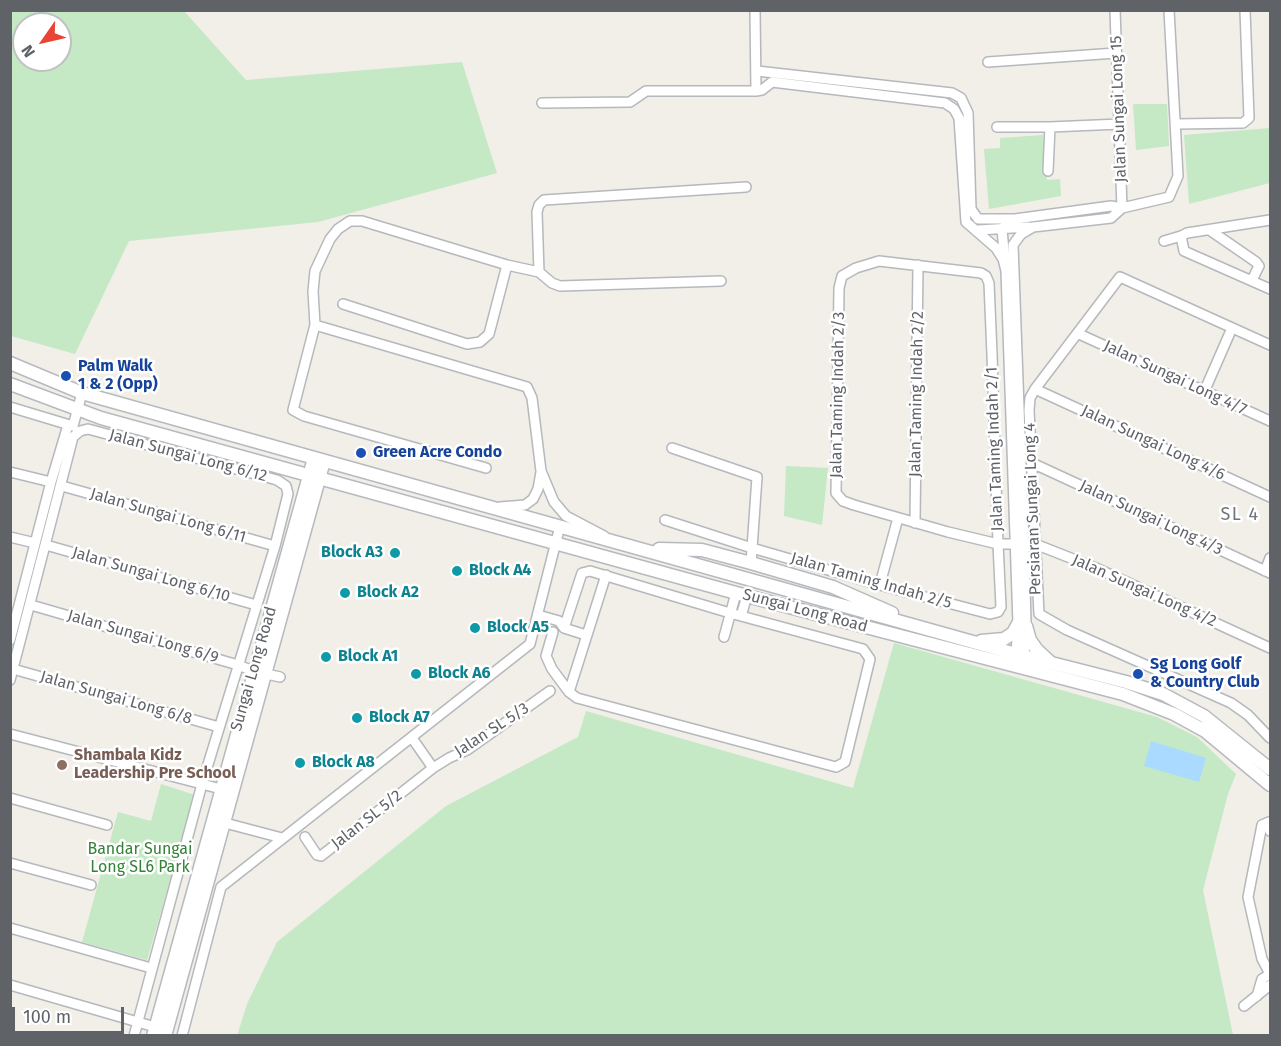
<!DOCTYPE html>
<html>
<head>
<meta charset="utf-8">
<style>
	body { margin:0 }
	#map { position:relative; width:1281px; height:1046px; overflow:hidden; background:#f1efe8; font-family:"Fira Sans",sans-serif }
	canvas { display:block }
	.frame { position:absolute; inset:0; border:12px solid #5f6368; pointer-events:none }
	.north { position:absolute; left:12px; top:12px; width:60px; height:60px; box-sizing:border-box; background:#fff; border:2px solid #bfc1c3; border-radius:50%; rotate:236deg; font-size:16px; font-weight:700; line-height:24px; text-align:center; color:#5f6368 }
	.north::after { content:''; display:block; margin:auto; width:21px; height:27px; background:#ea4335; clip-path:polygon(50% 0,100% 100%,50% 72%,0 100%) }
	.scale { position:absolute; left:12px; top:1007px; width:112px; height:27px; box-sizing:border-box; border:3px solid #5f6368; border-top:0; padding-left:8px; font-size:18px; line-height:21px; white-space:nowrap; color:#5f6368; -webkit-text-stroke:4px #fff; paint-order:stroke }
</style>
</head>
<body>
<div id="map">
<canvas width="1281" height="1046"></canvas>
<div class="frame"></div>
<div class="north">N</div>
<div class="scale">100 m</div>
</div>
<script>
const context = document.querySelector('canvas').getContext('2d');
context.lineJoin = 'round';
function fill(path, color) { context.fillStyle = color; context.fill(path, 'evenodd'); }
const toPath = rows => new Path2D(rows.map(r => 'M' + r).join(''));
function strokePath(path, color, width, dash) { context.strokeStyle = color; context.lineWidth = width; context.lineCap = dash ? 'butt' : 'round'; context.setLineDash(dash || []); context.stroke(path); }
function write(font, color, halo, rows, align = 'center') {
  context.font = font + ' "Fira Sans",sans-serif'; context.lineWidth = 5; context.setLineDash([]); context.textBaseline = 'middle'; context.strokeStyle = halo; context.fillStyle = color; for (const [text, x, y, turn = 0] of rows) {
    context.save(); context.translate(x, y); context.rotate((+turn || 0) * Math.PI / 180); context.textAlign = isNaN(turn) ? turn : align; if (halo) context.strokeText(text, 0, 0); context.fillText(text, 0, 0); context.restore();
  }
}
const green = toPath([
	[10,11,184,11,246,80,462,62,497,173,318,222,129,241,75,354,11,336],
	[24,24,60,24,60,60,24,60],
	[1133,104,1167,104,1169,146,1136,150],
	[1270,128,1270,183,1189,204,1184,135],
	[1043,135,1047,180,1060,179,1061,196,989,209,984,149,1000,148,1000,138],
	[786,466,828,468,822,525,784,516],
	[894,643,1157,717,1197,737,1236,774,1228,794,1203,890,1233,1035,237,1036,247,1004,277,942,446,806,578,737,586,711,853,788],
	[161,784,195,795,147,960,82,942,118,812,151,821]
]);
const water = toPath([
	[1151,741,1206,758,1199,782,1144,766]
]);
const street = toPath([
	[755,10,756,91],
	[1115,10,1122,208],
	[988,62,1116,53],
	[757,71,952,93,961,98,968,113,971,209,978,219,1015,219,1111,206,1122,208,1169,197,1178,176,1169,10],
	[542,103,630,102,646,91,756,91,762,90,772,82,945,103,954,109,959,118,966,222,996,248,1003,259,1006,271],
	[1176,124,1243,123,1249,118,1245,10],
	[997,127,1050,127,1120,124],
	[1048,171,1050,127],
	[1014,219,1006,224,1002,230,1006,271,1018,624,1016,654],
	[1270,220,1187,233,1181,236,1184,251,1270,289],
	[978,230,1029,227],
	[1211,231,1256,262,1259,266,1252,280],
	[1164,241,1181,236],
	[539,272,537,212,539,205,544,200,746,187],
	[343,304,467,344,480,342,489,334,507,265],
	[315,325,527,387,532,398,541,471,554,502,566,516,604,536],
	[1079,334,1270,421],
	[1270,345,1120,277,1035,389,1030,398,1029,410,1039,614,1067,630,1231,703,1248,715,1270,738],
	[1035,389,1270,497],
	[1204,392,1232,328],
	[10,407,73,426,82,393],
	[672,448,757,477,751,563],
	[1032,463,1270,573],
	[486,468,304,416,293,410,315,325,313,291,315,271,330,239,338,229,350,221,362,221,507,265,539,272,552,283,560,286,721,281],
	[10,472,51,482],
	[62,486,275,546],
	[500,507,525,505,533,499,538,489,541,472],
	[665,520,752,548,887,587,990,614,998,612,1001,607,998,544,992,354,989,283,986,276,981,273,879,261,856,268,842,276,839,288,836,493,843,501,854,505,948,532,998,544,1035,544,1096,568,1270,648],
	[915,523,918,265],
	[10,537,35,543],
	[46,545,256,605],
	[1265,571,1270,558],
	[880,584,898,518],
	[31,605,238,665,253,671,280,677],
	[538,615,559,621,564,628,586,635],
	[741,616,747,596],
	[553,632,546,656,552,669,569,692,577,698,836,767,845,762,870,659,863,649,730,613,590,571,582,573,564,628],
	[724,637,736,593],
	[10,640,51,482,68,425],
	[1024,656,1026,624,1024,544,1013,245,1021,234,1033,227,1111,218,1122,208],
	[13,669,219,727],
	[10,680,73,437,80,431,88,429,277,480,286,486,288,494,275,546,202,784,134,1036],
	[569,692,606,575],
	[10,734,221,789],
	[412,738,433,768],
	[10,798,107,825],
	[225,823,282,838],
	[1270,831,1269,822,1262,825,1248,897,1262,959,1270,974],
	[305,837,317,855,321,856,433,768,449,758,467,750,550,691],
	[10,863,91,885],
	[10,928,151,968],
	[10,985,155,1027],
	[1257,996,1262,979,1270,974],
	[1244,1006,1270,985],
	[182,1036,221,887,530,644,560,526]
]);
const secondary = toPath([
	[10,363,82,393,1016,654,1126,682,1163,694,1204,716,1270,769],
	[10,384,101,418,747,596,1123,694,1174,714,1205,731,1270,785],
	[659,549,702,550,751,563,833,587,892,613],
	[1026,626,1030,640,1037,650,1050,662],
	[981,641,1004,639,1013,633,1018,624],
	[153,1036,314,458],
	[165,1036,324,461]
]);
const markers = [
	[66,376,6,"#1a4fb4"],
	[361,453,6,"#1a4fb4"],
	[395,553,6,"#0f9aa8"],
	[457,571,6,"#0f9aa8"],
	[345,593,6,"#0f9aa8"],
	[475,628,6,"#0f9aa8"],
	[326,657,6,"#0f9aa8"],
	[416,674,6,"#0f9aa8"],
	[1138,674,6,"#1a4fb4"],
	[357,718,6,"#0f9aa8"],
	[300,763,6,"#0f9aa8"],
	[62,765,6,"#8d6e63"]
];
const streetNames = [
	["Jalan Sungai Long 15",1119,109,-92],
	["Jalan Sungai Long 4/7",1175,378,25],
	["Jalan Taming Indah 2/2",917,394,-89],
	["Jalan Taming Indah 2/3",838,395,-89],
	["Jalan Sungai Long 4/6",1153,443,25],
	["Jalan Taming Indah 2/1",995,449,-92],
	["Jalan Sungai Long 6/12",188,456,15],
	["Persiaran Sungai Long 4",1033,509,-92],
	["Jalan Sungai Long 6/11",168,516,16],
	["Jalan Sungai Long 4/3",1151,518,25],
	["Jalan Sungai Long 6/10",151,575,16],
	["Jalan Taming Indah 2/5",871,581,16],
	["Jalan Sungai Long 4/2",1144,591,24],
	["Sungai Long Road",805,611,15],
	["Jalan Sungai Long 6/9",143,637,16],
	["Sungai Long Road",254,669,-74],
	["Jalan Sungai Long 6/8",116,698,16],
	["Jalan SL 5/3",492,730,-33],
	["Jalan SL 5/2",367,820,-38]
];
const transitNames = [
	["Palm Walk",78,367],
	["1 & 2 (Opp)",78,385],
	["Green Acre Condo",373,453],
	["Sg Long Golf",1150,665],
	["& Country Club",1150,683]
];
const cultureNames = [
	["Block A3",383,553,"right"],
	["Block A4",469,571],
	["Block A2",357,593],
	["Block A5",487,628],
	["Block A1",338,657],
	["Block A6",428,674],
	["Block A7",369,718],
	["Block A8",312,763]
];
const educationNames = [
	["Shambala Kidz",74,756],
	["Leadership Pre School",74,774]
];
const parkNames = [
	["Bandar Sungai",140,850],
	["Long SL6 Park",140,868]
];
const neighbourhoodNames = [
	["SL 4",1240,515]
];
fill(green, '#c5e8c5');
fill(water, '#aadaff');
strokePath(street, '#b5b8bc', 12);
strokePath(secondary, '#b6babf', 15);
strokePath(street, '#fff', 9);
strokePath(secondary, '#fff', 12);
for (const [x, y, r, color] of markers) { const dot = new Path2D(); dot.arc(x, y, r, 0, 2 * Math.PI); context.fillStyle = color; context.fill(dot); strokePath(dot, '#fff', 2); }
write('16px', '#5f6368', '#fff', streetNames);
write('bold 16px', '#164399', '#fff', transitNames, 'left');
write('bold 16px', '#0d838f', '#fff', cultureNames, 'left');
write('bold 16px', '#785e54', '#fff', educationNames, 'left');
write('16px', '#348238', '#fff', parkNames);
context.letterSpacing = '1.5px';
write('18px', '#70757a', '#fff', neighbourhoodNames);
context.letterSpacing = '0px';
</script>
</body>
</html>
